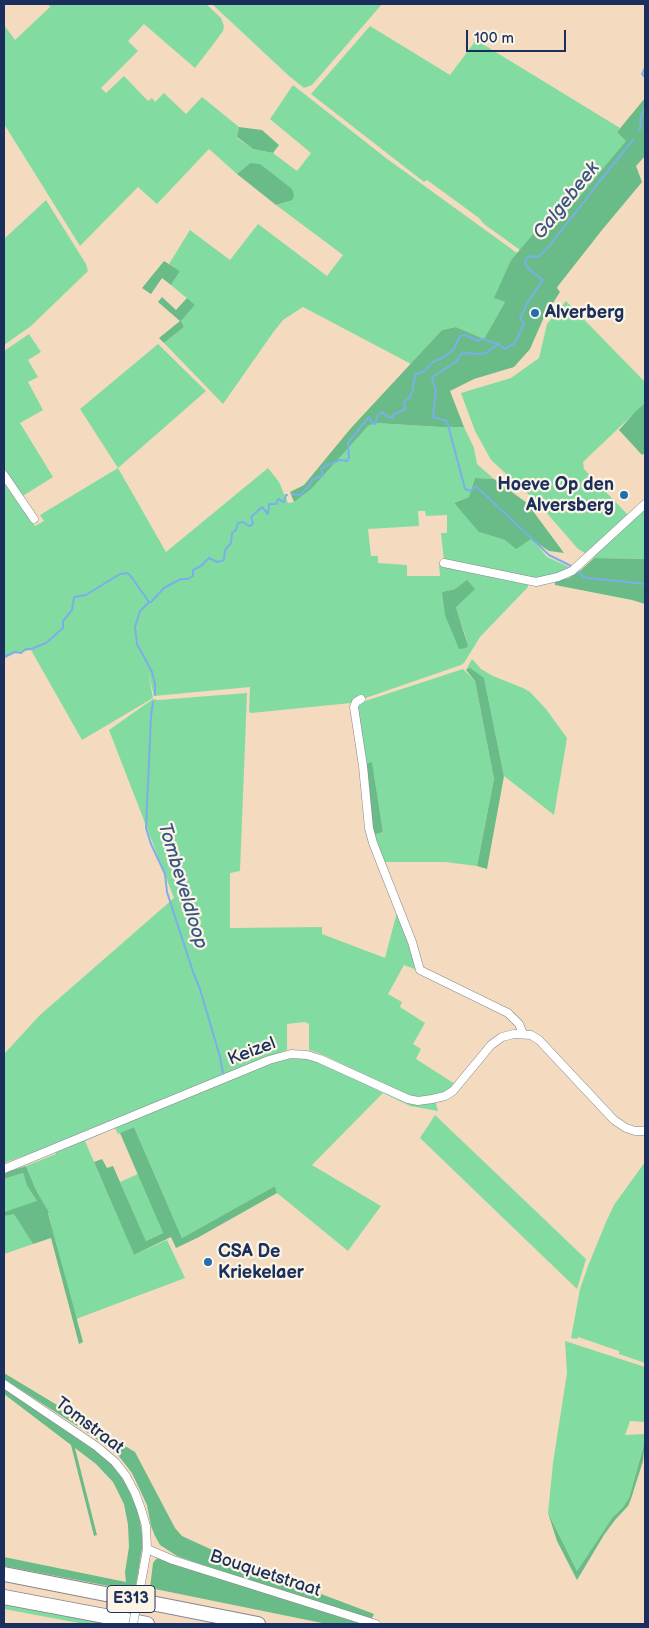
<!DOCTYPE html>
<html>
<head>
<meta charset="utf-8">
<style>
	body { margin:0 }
	#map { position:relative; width:649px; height:1628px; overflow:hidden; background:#f4dbbf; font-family:"Balsamiq Sans",sans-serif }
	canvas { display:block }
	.frame { position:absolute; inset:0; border:5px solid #1b2f5e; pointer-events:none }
	.scale { position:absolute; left:466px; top:30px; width:100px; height:22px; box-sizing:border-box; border:2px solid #1b2f5e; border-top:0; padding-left:6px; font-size:15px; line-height:18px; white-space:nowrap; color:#1b2f5e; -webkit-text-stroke:4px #fcf5e5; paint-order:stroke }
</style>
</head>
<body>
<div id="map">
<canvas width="649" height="1628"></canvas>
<div class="frame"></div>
<div class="scale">100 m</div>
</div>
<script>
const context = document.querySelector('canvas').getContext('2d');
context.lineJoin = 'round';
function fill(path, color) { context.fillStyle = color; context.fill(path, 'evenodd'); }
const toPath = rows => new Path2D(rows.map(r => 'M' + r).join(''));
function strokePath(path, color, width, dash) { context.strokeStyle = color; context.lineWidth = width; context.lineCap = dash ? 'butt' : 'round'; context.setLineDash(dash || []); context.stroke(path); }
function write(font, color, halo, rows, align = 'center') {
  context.font = font + ' "Balsamiq Sans",sans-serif'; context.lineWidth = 4.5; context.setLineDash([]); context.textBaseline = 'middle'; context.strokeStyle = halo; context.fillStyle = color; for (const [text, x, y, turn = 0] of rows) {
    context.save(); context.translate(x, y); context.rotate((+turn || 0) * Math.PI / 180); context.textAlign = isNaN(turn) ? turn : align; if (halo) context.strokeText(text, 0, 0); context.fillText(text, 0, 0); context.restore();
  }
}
const green = toPath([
	[48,4,206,4,221,18,224,26,223,31,215,42,195,68,144,24,128,41,138,51,101,88,106,93,124,76,148,101,152,98,155,102,164,93,186,114,202,97,239,127,237,138,253,149,273,153,297,171,311,153,270,119,293,85,386,158,517,253,511,260,495,298,505,302,484,339,456,327,442,330,411,364,303,307,283,320,272,334,223,404,164,343,184,327,181,321,195,305,171,285,180,271,169,264,190,230,230,260,258,224,327,276,343,255,276,205,290,201,250,163,237,174,209,149,157,204,138,187,80,246,4,124,4,25,15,40,50,7],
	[212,4,382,4,312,85,304,88,289,76],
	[370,26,450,75,476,40,620,128,617,132,627,141,565,214,560,209,534,233,520,250,484,224,479,218,427,180,424,182,311,94],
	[46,200,86,264,88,271,31,326,4,345,4,239],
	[566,301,645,382,645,403,583,462,584,469,628,515,645,508,645,559,594,558,578,549,539,504,491,460,475,431,461,393,511,378,539,358,547,324],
	[29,334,41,352,28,360,38,377,28,382,43,410,20,423,53,477,21,497,4,472,4,351],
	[158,344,206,391,118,468,166,552,268,468,279,482,288,503,294,502,368,426,375,423,441,427,464,427,474,448,477,464,494,479,475,478,469,497,454,503,480,532,505,540,531,538,547,557,569,567,568,570,563,573,530,579,444,561,441,533,447,533,447,515,426,516,425,511,418,511,419,526,368,529,371,556,378,556,378,563,407,565,407,576,440,576,439,564,528,585,528,587,480,637,464,663,461,665,351,703,251,713,249,712,250,687,154,696,148,672,153,698,82,740,31,650,14,653,4,659,4,480,35,526,44,521,40,515,118,468,80,409],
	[455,589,456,607,467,641,442,592],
	[472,659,481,669,493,676,523,688,530,692,546,709,567,738,554,815,504,776,484,678,466,670],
	[463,669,475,681,494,779,477,866,445,862,382,862,373,835,383,832,372,763,365,764,357,710,359,703],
	[247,693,240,871,230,873,230,928,322,927,322,934,385,958,397,912,410,944,417,970,404,965,388,994,402,1002,400,1007,425,1023,413,1044,421,1049,416,1059,455,1084,444,1093,425,1097,416,1097,405,1094,321,1054,309,1050,309,1024,305,1022,287,1024,287,1050,241,1068,233,1079,277,1061,296,1058,307,1058,344,1073,383,1093,385,1092,415,1104,436,1103,438,1111,410,1106,383,1093,312,1165,381,1206,348,1251,277,1193,275,1186,182,1238,134,1127,118,1134,115,1128,85,1141,134,1255,167,1240,185,1278,76,1319,48,1212,49,1212,36,1190,26,1166,56,1154,54,1145,4,1163,4,1054,40,1015,174,898,109,730,153,699,158,700],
	[435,1115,586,1259,577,1289,420,1138],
	[645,1162,645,1363,619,1354,619,1351,578,1337,577,1339,571,1338,580,1289,588,1266,606,1222,614,1205],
	[23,1173,27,1186,38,1202,4,1212,4,1179],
	[138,1174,163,1233,146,1241,120,1182],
	[14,1213,33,1244,4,1254,4,1216],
	[565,1341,645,1367,645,1422,630,1421,625,1435,645,1434,645,1441,629,1498,623,1507,612,1518,577,1571,548,1513,553,1463,567,1373],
	[4,1604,109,1624,84,1624,4,1609]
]);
const forest = toPath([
	[645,98,645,156,636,166,642,182,602,230,558,286,557,288,560,292,544,317,530,349,514,367,474,379,450,391,464,427,441,427,375,423,368,426,311,489,294,502,290,492,304,485,351,428,442,330,456,327,484,339,505,302,494,298,511,260,534,233,560,209,565,214,626,141,617,132],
	[239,127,262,130,279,145,273,153,253,149,237,137],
	[250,163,260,164,292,189,294,195,293,199,290,201,276,205,237,174],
	[164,261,180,271,171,285,162,278,151,294,142,288],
	[162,297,176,310,187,298,195,305,181,321,184,327,164,343,159,338,180,321,158,302],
	[645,403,645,453,642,455,619,430,635,412],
	[475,478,494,479,527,503,564,553,549,551,531,539,516,549,505,540,479,532,454,503,469,497],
	[594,558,645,559,645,604,632,600,555,585,555,581,569,578,581,570],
	[467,580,475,589,456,607,468,646,466,648,459,649,445,615,442,592,455,589],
	[470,668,484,678,504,776,487,869,477,866,494,779,475,681,466,670],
	[372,762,383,832,373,835,365,764],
	[134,1127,182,1238,275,1186,277,1193,199,1237,176,1248,171,1237,134,1255,94,1162,102,1159,107,1168,113,1166,146,1241,163,1233,120,1133],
	[26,1166,36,1190,49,1212,48,1213,83,1342,79,1344,51,1238,33,1244,14,1214,4,1216,4,1212,37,1201,27,1186,23,1173,4,1179,4,1173],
	[4,1373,135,1452,175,1528,182,1536,247,1566,374,1614,371,1620,243,1579,177,1556,160,1545,155,1536,151,1526,147,1505,132,1473,118,1455,88,1433,4,1379],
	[4,1388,101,1453,124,1479,139,1513,142,1535,142,1549,135,1591,4,1566,4,1557,126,1582,125,1572,129,1547,128,1525,124,1504,113,1482,96,1464,75,1448,97,1535,94,1536,71,1445,4,1394],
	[645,1441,643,1461,631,1499,628,1506,615,1520,604,1535,577,1580,557,1541,548,1513,577,1571,612,1518,623,1507,629,1498],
	[162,1557,366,1624,327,1624,150,1588,153,1563,156,1559]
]);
const stream = toPath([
	[645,68,642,74,645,77],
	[638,130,641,128,640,120,645,108],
	[498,344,486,353,479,354,467,353,461,354,457,361,433,377,432,380,436,390,433,417,447,421,465,489,471,491,476,486,549,555,571,566],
	[292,494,301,495,305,489,309,487,312,480,323,475,321,469,325,466,340,460,347,461,349,458,348,443,369,417,372,423,375,424,378,415,383,412,385,415,392,418,393,415,405,409,404,402,410,397,413,389,413,385,416,374,425,371,431,363,444,357,454,349,460,336,465,335,478,341,482,339,500,345,505,349,515,343,524,324,520,318,528,302,543,280,531,271,525,264,526,259,530,256,538,257,546,250,590,194,598,183,633,140],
	[577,571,584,577,589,578,645,584],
	[149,602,140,611,135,627,137,644,152,672,155,684,155,695],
	[4,657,15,652,21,653,26,649,31,649,46,643,63,628,63,621,72,610,74,597,86,595,120,574,127,573,130,575,149,602,151,602,164,588,175,582,181,579,188,579,193,576,193,570,201,566,209,558,217,562,224,560,225,550,231,543,232,533,236,530,238,523,243,522,249,526,252,525,253,523,251,517,262,507,268,514,269,504,276,504,278,499,284,502,286,495,287,495],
	[153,702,151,716,146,828,151,844,165,874,167,892,193,972,200,989,220,1057,223,1073]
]);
const street = toPath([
	[4,475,34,519],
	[444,563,536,582,558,577,572,571,645,504],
	[361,699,356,702,354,707,363,766,369,828,373,843,412,942,420,970,508,1013,519,1024,523,1034],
	[4,1169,269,1060,291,1054,307,1055,320,1059,408,1099,418,1101,432,1099,445,1096,453,1091,491,1045,502,1037,514,1034,531,1035,539,1040,614,1120,626,1128,635,1131,645,1131],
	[4,1384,96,1446,115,1462,126,1476,135,1493,141,1509,146,1526,147,1549,143,1572],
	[147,1549,173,1560,376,1624]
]);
const highway = toPath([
	[4,1574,258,1624],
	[4,1597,147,1624]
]);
const streetBridge = toPath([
	[133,1624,143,1572]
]);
const markers = [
	[535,313,5,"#1f6fb2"],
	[624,495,5,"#1f6fb2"],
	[208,1262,5,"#1f6fb2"]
];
const shields = [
	[131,1599,48]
];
const shieldNames = [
	["E313",131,1599]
];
const poiNames = [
	["Alverberg",545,313],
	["Hoeve Op den",614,485,"right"],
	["Alversberg",614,506,"right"],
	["CSA De",218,1252],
	["Kriekelaer",218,1273]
];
const streetNames = [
	["Keizel",252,1052,-21],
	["Tomstraat",89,1426,37],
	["Bouquetstraat",265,1574,18]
];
const waterNames = [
	["Galgebeek",567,201,-51],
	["Tombeveldloop",182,886,73]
];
fill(green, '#82dca1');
fill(forest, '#69bc87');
strokePath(stream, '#7bafe8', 2);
strokePath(street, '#88858e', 9);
strokePath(highway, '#88858e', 16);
strokePath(street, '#fff', 8);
strokePath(highway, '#fff', 14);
strokePath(streetBridge, '#88858e', 9, []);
strokePath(streetBridge, '#fff', 8);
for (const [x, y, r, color] of markers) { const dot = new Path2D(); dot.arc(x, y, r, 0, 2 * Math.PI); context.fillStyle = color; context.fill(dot); strokePath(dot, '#fcf5e5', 2); }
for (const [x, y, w] of shields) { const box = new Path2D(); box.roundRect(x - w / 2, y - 13.5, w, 27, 4); context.fillStyle = '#fcf5e5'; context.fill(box); strokePath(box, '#1b2f5e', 1); }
write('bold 16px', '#1b2f5e', null, shieldNames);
write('bold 18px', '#1b2f5e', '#fcf5e5', poiNames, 'left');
write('18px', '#1b2f5e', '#fcf5e5', streetNames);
write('italic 19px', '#385587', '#fcf5e5', waterNames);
</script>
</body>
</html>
